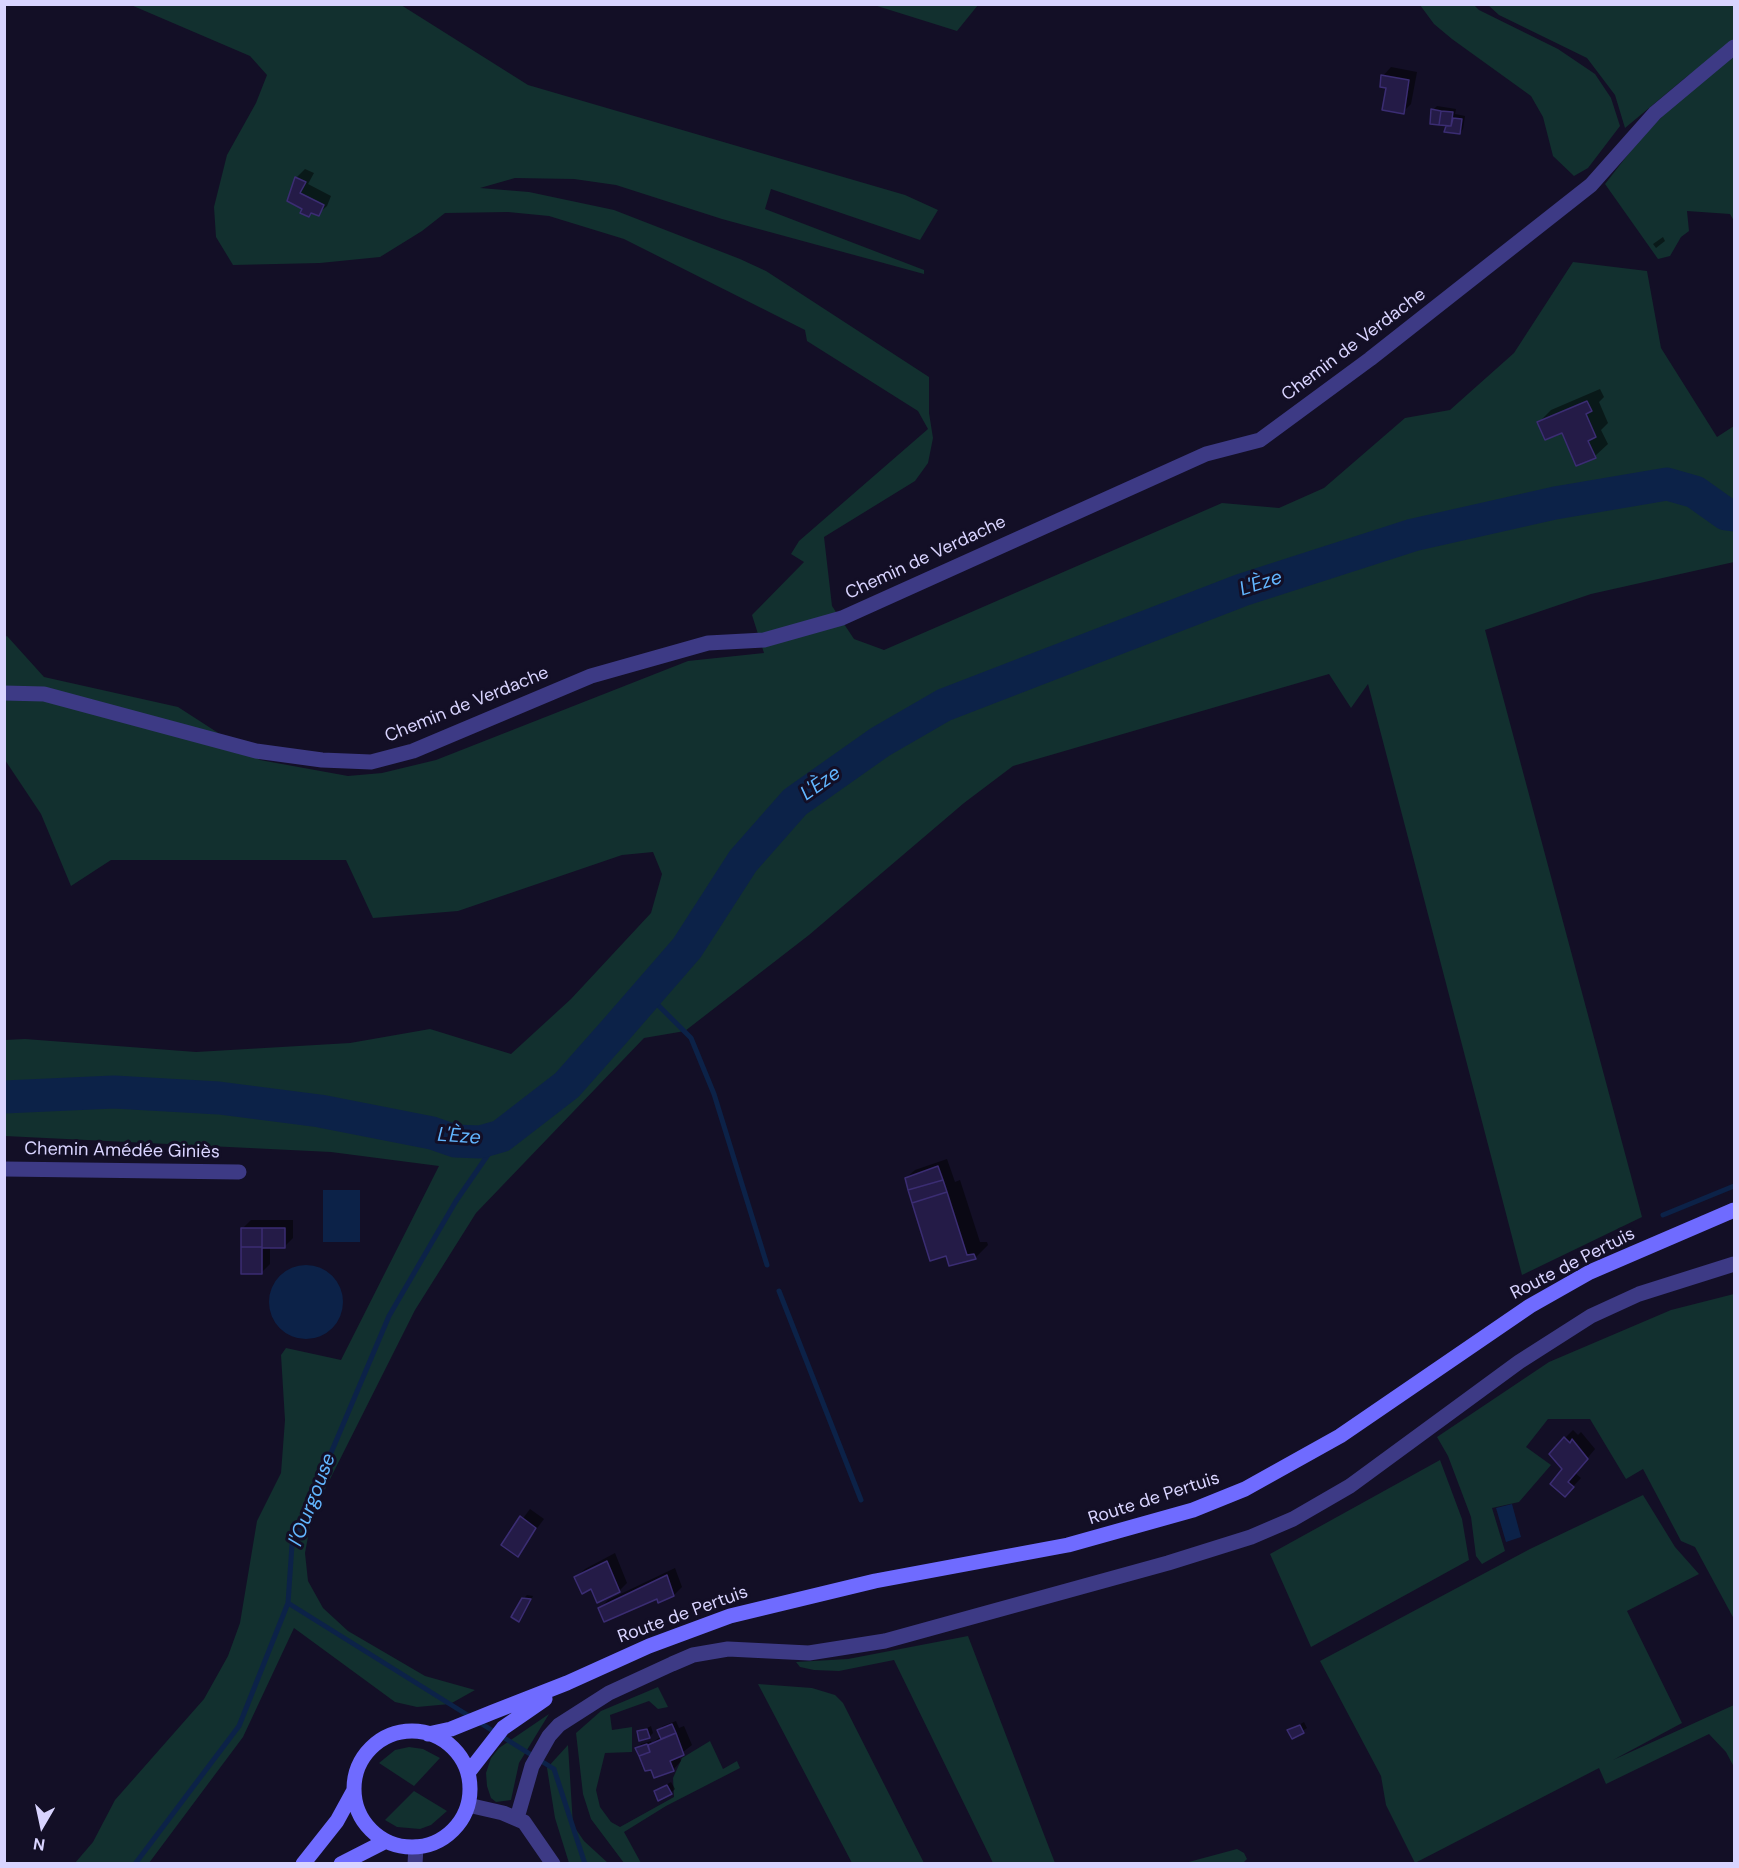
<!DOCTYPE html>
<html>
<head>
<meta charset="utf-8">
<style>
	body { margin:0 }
	#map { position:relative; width:1739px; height:1868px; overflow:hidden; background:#130f26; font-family:"DM Sans",sans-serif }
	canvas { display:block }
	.frame { position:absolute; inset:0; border:6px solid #d9d4ff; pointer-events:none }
	.north { position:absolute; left:12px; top:1796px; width:60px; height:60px; -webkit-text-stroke:4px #130f26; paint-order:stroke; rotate:189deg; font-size:16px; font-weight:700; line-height:24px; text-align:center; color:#d9d4ff }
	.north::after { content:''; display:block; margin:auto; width:21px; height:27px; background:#d9d4ff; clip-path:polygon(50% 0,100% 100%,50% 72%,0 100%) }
</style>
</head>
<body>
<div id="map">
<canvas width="1739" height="1868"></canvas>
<div class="frame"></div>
<div class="north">N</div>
</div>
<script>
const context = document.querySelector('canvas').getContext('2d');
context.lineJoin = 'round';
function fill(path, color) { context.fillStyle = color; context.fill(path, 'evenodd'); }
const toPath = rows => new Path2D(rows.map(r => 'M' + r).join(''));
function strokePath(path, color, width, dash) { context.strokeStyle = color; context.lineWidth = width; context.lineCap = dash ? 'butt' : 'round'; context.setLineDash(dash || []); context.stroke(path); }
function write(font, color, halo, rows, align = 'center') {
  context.font = font + ' "DM Sans",sans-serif'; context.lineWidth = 6; context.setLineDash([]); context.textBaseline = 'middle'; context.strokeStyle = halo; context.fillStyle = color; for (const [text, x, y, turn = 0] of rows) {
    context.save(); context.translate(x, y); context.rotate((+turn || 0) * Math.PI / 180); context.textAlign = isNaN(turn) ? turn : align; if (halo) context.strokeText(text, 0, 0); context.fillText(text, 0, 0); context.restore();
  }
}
const green = toPath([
	[131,5,401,5,528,85,905,195,938,210,920,240,771,189,765,209,924,270,924,274,722,219,616,185,574,179,515,178,480,188,529,192,614,210,740,259,766,271,929,377,929,413,933,438,928,463,915,481,824,537,832,606,854,639,884,650,1222,503,1279,508,1324,488,1405,418,1450,410,1514,353,1573,262,1647,271,1661,348,1717,437,1734,426,1734,562,1591,594,1485,630,1642,1217,1522,1275,1368,684,1351,708,1329,674,1013,766,964,803,809,935,685,1031,644,1038,476,1213,415,1310,312,1515,305,1553,308,1581,323,1608,348,1631,425,1676,475,1690,450,1704,417,1707,395,1702,294,1628,243,1737,149,1863,75,1863,93,1842,115,1800,204,1699,228,1656,240,1623,257,1521,281,1473,285,1420,281,1355,286,1348,341,1360,439,1166,331,1152,5,1136,5,1040,25,1039,196,1052,350,1043,430,1029,511,1054,571,999,651,913,662,874,653,852,622,855,458,911,373,918,346,860,111,860,71,886,41,814,5,760,5,637,7,636,44,677,178,707,260,760,348,776,382,773,436,760,688,661,764,653,752,615,804,562,791,554,799,541,928,429,918,411,807,341,805,330,624,239,549,216,508,212,445,213,422,231,380,257,320,263,233,265,216,237,214,207,227,155,256,103,267,75,250,56],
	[874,5,978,5,957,31],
	[1420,5,1474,5,1479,10,1558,49,1595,74,1611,98,1620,126,1588,168,1574,176,1553,156,1543,117,1531,96,1452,39,1434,24],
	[1488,5,1734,5,1734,42,1685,78,1625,128,1615,95,1587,58,1499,15],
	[1734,56,1734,221,1730,214,1687,211,1689,231,1681,237,1670,256,1658,259,1605,184,1640,139,1697,81],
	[1734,1294,1734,1619,1695,1547,1681,1541,1643,1469,1626,1479,1590,1419,1548,1419,1526,1447,1551,1465,1519,1502,1492,1508,1505,1551,1482,1564,1476,1556,1471,1517,1448,1456,1437,1437,1549,1362,1671,1310],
	[1440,1460,1462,1519,1469,1560,1311,1647,1270,1554],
	[1643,1495,1675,1547,1699,1574,1627,1611,1682,1723,1613,1760,1734,1705,1734,1821,1734,1767,1726,1752,1709,1734,1606,1784,1599,1768,1415,1863,1386,1805,1381,1776,1320,1661,1530,1549],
	[968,1636,1043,1832,1055,1863,993,1863,894,1660,839,1671,814,1670,800,1667,796,1662,848,1659],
	[758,1684,812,1688,835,1695,843,1703,924,1863,852,1863],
	[658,1687,668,1707,658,1709,649,1701,610,1715,612,1730,632,1727,632,1752,605,1753,596,1790,600,1807,611,1822,620,1827,674,1797,673,1778,682,1758,710,1741,723,1769,737,1761,740,1768,666,1806,624,1832,641,1863,624,1863,591,1819,583,1794,576,1733,601,1711],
	[549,1714,519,1763,511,1800,496,1802,491,1798,487,1786,486,1773,491,1758,499,1748],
	[568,1745,573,1825,584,1841,608,1863,569,1863,555,1818,547,1768],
	[409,1747,423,1749,440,1758,414,1786,379,1763,395,1750],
	[414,1791,447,1811,431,1825,420,1829,397,1827,385,1820],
	[1237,1849,1244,1853,1247,1859,1243,1863,1185,1863]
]);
const water = toPath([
	[323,1190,360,1190,360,1242,323,1242],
	'269 1302a37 37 0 1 1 74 0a37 37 0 1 1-74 0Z',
	[1512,1504,1521,1537,1506,1542,1496,1508]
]);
const shadow = toPath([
	[1391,67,1417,72,1411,104,1403,112,1383,76],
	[1437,106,1456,109,1455,114,1465,116,1463,129,1460,133,1446,131,1447,124,1433,110],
	[305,169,314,173,308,184,331,196,327,206,318,214,312,212,309,216,304,208,289,200,297,177],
	[1663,237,1665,241,1656,248,1653,244],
	[1600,389,1604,397,1599,402,1608,423,1601,430,1608,444,1595,456,1562,431,1538,423,1551,410],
	[947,1159,955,1182,960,1180,980,1242,987,1242,988,1245,975,1258,947,1254,906,1178,915,1170],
	[251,1220,293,1220,293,1238,285,1246,270,1246,270,1264,261,1273,243,1228],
	[1573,1430,1578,1435,1581,1432,1595,1449,1575,1473,1581,1478,1565,1495,1565,1438],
	[530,1509,544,1519,517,1555,503,1545],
	[615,1553,627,1583,619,1591,592,1587,576,1577,585,1569],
	[675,1568,682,1587,674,1595,600,1608,608,1600],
	[527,1595,533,1596,519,1620,523,1599],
	[676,1721,679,1728,684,1726,692,1745,679,1755,681,1761,673,1770,637,1748,641,1744,651,1741,652,1743,661,1736,659,1730,663,1726],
	[1304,1722,1307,1728,1292,1737,1289,1731],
	[651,1726,653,1733,649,1737,639,1732],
	[671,1782,675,1789,671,1793,656,1791]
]);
const stream = toPath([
	[647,994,691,1038,714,1094,767,1265],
	[1663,1215,1734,1186],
	[779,1291,861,1500],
	[288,1603,554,1769,585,1864],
	[135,1864,239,1726,288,1603,292,1545,389,1316,456,1201,501,1136]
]);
const river = toPath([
	[4,1097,114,1092,219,1098,320,1111,432,1133,455,1141,480,1142,501,1136,567,1085,614,1032,687,948,743,861,795,802,880,742,944,705,1242,590,1413,535,1555,503,1667,484,1695,492,1726,514,1734,515]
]);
const building = toPath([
	[1381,75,1409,80,1404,114,1382,110,1386,88,1380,87,1381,75],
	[1431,109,1441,111,1439,125,1430,124,1431,109],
	[1441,111,1453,112,1451,126,1439,125,1441,111],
	[1453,118,1462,119,1460,134,1444,132,1446,126,1451,126,1453,118],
	[295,177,306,182,300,193,324,205,319,216,311,213,309,217,300,213,302,209,287,201,295,177],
	[1587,401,1592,411,1586,414,1596,437,1588,441,1596,458,1576,466,1562,433,1545,440,1537,422,1587,401],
	[938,1166,943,1180,908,1190,905,1178,938,1166],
	[943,1180,947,1192,912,1203,908,1190,943,1180],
	[947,1192,967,1255,974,1254,976,1259,949,1266,946,1256,930,1261,912,1203,947,1192],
	[241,1228,262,1228,262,1247,241,1247,241,1228],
	[262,1228,285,1228,285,1248,262,1248,262,1274,241,1274,241,1247,262,1247,262,1228],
	[1564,1437,1570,1443,1572,1439,1588,1459,1568,1482,1574,1487,1565,1497,1550,1484,1562,1469,1549,1454,1564,1437],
	[520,1516,536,1528,518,1557,501,1545,520,1516],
	[607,1561,620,1592,597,1603,591,1589,582,1594,574,1577,607,1561],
	[667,1575,674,1596,658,1603,657,1599,604,1622,598,1608,667,1575],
	[522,1598,531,1599,519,1622,511,1617,522,1598],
	[672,1724,676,1733,661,1739,657,1730,672,1724],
	[1300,1725,1304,1733,1292,1739,1287,1730,1300,1725],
	[647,1729,650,1738,639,1741,637,1731,647,1729],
	[676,1733,684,1755,670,1761,674,1771,654,1778,651,1770,645,1771,639,1756,650,1752,648,1745,676,1733],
	[647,1744,650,1752,639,1756,635,1748,647,1744],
	[667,1785,672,1794,658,1801,654,1791,667,1785]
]);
const street = toPath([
	[4,693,44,694,256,751,322,760,371,762,413,751,591,676,708,643,764,640,842,618,1206,454,1260,440,1370,359,1591,185,1655,113,1734,47],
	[4,1169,239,1172],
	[468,1805,503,1813,524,1822,553,1864],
	[517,1818,532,1766,549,1736,559,1725,609,1693,672,1664,693,1655,728,1649,809,1653,885,1641,1168,1563,1251,1537,1293,1519,1350,1486,1519,1362,1591,1316,1639,1294,1734,1264],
	[415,1864,416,1847]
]);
const secondary = toPath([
	'354 1789a58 58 0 1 1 116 0a58 58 0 1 1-116 0Z',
	[428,1734,451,1729,493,1712,567,1683,649,1646,730,1616,875,1581,1068,1545,1193,1510,1245,1489,1340,1436,1530,1306,1590,1272,1734,1210],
	[468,1773,503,1728,545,1699],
	[303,1864,337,1821,354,1790],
	[341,1864,386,1841]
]);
const streetNames = [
	["Chemin de Verdache",1354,345,-37],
	["Chemin de Verdache",926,558,-25],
	["Chemin de Verdache",467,705,-22],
	["Chemin Amédée Giniès",122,1151,1],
	["Route de Pertuis",1573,1264,-27],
	["Route de Pertuis",1154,1499,-18],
	["Route de Pertuis",683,1615,-20]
];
const waterNames = [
	["L'Èze",1261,584,-18],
	["L'Èze",821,784,-35],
	["L'Èze",459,1137,4],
	["l'Ourgouse",313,1500,-69]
];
fill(green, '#12302f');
fill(water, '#0c2248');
fill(shadow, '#0007');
strokePath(stream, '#0c2248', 5);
strokePath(river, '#0c2248', 33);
fill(building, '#241b47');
strokePath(building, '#3b2d73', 1.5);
strokePath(street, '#3d3a85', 15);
strokePath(secondary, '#6f6bff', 15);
write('18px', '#d9d4ff', '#130f26', streetNames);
write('italic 20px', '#62b6ff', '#130f26', waterNames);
</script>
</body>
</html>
